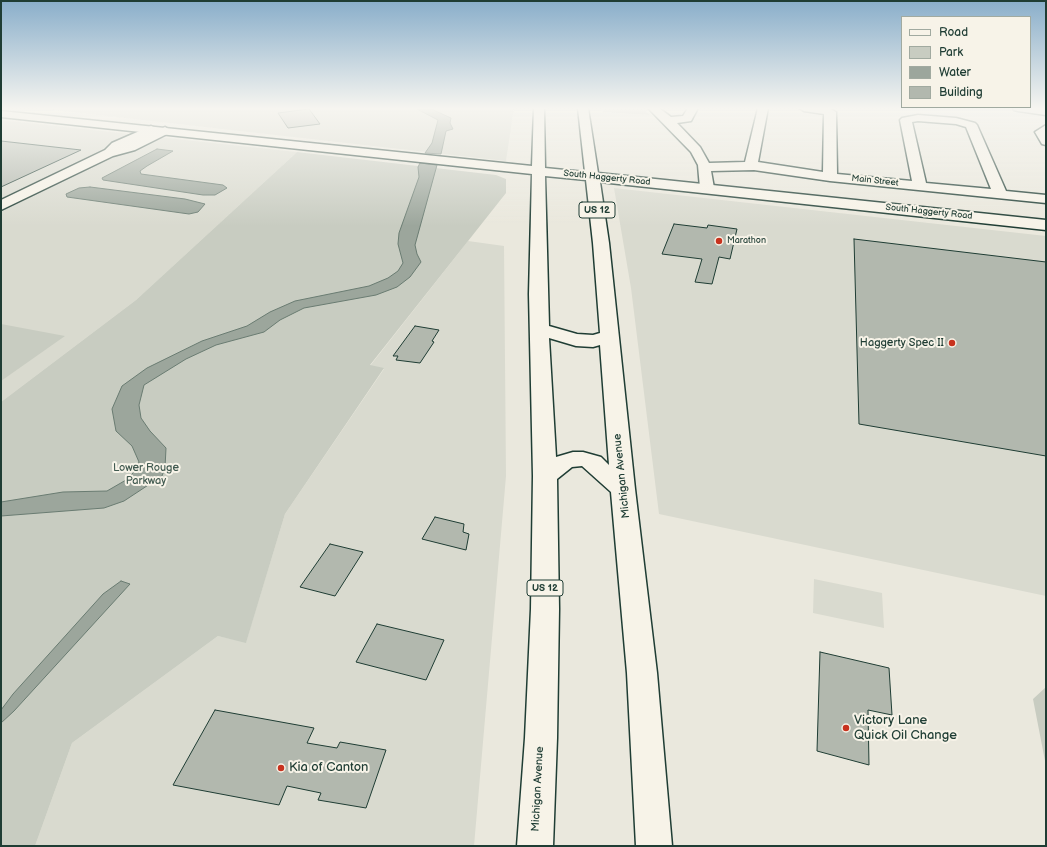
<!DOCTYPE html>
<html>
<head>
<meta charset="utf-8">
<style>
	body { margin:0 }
	#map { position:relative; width:1047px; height:847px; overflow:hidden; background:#eae8dd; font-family:"Balsamiq Sans",sans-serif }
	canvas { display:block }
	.frame { position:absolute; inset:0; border:2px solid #1f3d34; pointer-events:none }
	.legend { position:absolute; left:901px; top:16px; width:130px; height:92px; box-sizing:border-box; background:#f7f3e8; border:1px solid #a1aaa0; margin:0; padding:5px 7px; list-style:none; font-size:12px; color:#1f3d34 }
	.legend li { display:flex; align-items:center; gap:8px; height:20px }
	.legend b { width:20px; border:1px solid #a1aaa0 }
</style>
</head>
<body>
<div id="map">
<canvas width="1047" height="847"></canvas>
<div class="frame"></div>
<ul class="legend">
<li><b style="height:5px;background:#f7f3e8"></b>Road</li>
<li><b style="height:11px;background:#c8ccc1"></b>Park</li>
<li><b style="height:11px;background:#9ca69c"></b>Water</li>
<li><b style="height:11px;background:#b2b8ae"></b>Building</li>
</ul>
</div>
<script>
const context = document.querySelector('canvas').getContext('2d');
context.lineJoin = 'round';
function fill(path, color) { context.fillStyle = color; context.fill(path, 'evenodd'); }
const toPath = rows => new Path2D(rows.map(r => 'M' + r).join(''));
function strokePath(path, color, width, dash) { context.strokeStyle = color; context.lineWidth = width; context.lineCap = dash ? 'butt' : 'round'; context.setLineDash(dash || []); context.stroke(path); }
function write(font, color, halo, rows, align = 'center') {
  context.font = font + ' "Balsamiq Sans",sans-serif'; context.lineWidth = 4; context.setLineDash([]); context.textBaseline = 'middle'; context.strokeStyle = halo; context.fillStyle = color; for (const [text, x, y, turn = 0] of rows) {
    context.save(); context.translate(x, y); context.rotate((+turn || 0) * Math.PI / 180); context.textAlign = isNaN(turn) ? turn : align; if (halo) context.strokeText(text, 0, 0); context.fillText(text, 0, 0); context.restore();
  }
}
const built = toPath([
	[36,108,514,108,506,161],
	[1,120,297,152,136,300,1,402],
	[614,188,1046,236,1046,596,659,514,631,288],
	[468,241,504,246,506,476,474,846,35,846,72,743,218,636,246,642,285,514,384,369,370,366],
	[814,579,882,593,884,628,813,613]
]);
const green = toPath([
	[602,108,642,108,650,115,603,112],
	[297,152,496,175,506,179,506,193,370,365,384,368,285,514,246,643,218,636,72,743,35,846,1,846,1,402,136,300],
	[1,324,65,336,1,381],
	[1046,687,1046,766,1033,699]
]);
const water = toPath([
	[415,108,429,108,451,118,450,123,453,129,446,131,441,154,425,153,432,143,438,120,415,108],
	[157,149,173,151,147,166,140,171,141,174,223,185,227,188,215,195,203,195,103,180,102,178,157,149],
	[420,163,437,165,415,245,417,254,421,262,410,277,397,287,376,295,304,308,280,320,264,332,216,345,186,359,144,385,139,405,141,418,150,431,166,448,165,468,162,476,124,501,104,508,1,516,1,502,63,492,107,491,126,480,135,471,139,462,132,446,116,431,112,409,122,386,147,368,202,341,247,326,270,312,295,301,369,286,388,278,398,271,403,263,398,244,399,233,419,177,418,167,420,163],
	[90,187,185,199,205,204,198,212,189,214,67,197,66,194,79,188,90,187],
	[121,581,130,584,14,711,1,723,1,710,13,694,103,594,121,581]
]);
const building = toPath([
	[309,109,320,124,288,128,278,113,309,109],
	[1,141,81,150,1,187,1,141],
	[674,224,707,228,708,225,737,229,730,259,719,257,712,284,695,282,702,259,662,254,674,224],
	[854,239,1046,262,1046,456,859,424,854,239],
	[415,326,439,330,432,341,434,342,420,363,396,360,398,356,393,356,415,326],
	[435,517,464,524,463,532,469,534,466,550,422,539,435,517],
	[330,544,363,552,335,596,300,587,330,544],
	[377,624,444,640,426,680,356,662,377,624],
	[820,652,889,668,892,715,868,710,869,765,817,751,820,652],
	[215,710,314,728,307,743,337,748,340,742,386,750,366,808,318,800,321,793,287,786,279,805,173,785,215,710]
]);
const minor = toPath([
	[648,108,659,108,671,117,683,116,688,108,698,108,691,121,677,123,700,147,709,163,745,162,758,108,768,108,758,162,823,172,824,114,804,111,799,108,828,108,836,112,837,174,912,181,900,120,902,118,918,115,956,118,975,123,977,125,1006,191,1046,195,1046,203,830,181,754,170,711,171,714,188,712,191,707,192,702,191,700,188,698,165,691,152,648,108],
	[918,121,956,124,966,127,991,189,926,183,912,122,918,121],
	[1013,108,1046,109,1046,115,1018,111,1014,110,1013,108],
	[1046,125,1046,145,1042,144,1035,132,1046,125],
	[151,126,155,128,157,131,165,127,171,131,169,133,135,150,113,156,1,210,1,200,105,150,112,143,151,126]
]);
const major = toPath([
	[534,108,544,108,545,168,585,172,578,108,588,108,598,173,1046,220,1046,230,600,182,609,243,635,489,657,673,672,846,636,846,627,673,611,492,582,466,572,467,557,479,559,609,557,738,553,846,517,846,525,738,531,609,533,476,529,294,532,174,1,117,1,111,532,166,534,108],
	[545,176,586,180,593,243,600,333,593,335,577,334,549,326,545,176],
	[549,338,576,346,593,347,600,345,609,465,601,457,583,452,573,452,556,457,549,338]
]);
const markers = [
	[719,241,4,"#c8321e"],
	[952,343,4,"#c8321e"],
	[846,728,4,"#c8321e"],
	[281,768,4,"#c8321e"]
];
const farStreetnames = [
	["South Haggerty Road",607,178,6],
	["Main Street",875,181,6],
	["South Haggerty Road",929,212,6]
];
const farPoinames = [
	["Marathon",727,241]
];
const shields = [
	[597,210,36],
	[545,588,36]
];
const shieldNames = [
	["US 12",597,210],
	["US 12",545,588]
];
const poiNames = [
	["Haggerty Spec II",944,343]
];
const parkNames = [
	["Lower Rouge",146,468],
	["Parkway",146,481]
];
const streetNames = [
	["Michigan Avenue",622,476,-96],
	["Michigan Avenue",538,789,-87]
];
const nearPoinames = [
	["Victory Lane",854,721],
	["Quick Oil Change",854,736],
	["Kia of Canton",289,768]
];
fill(built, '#d9dacf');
fill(green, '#c8ccc1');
fill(water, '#9ca69c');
strokePath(water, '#6a7c72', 1);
fill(building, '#b2b8ae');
strokePath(building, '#1f3d34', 1);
strokePath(minor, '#1f3d34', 3);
strokePath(major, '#1f3d34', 3);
fill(minor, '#f7f3e8');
fill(major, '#f7f3e8');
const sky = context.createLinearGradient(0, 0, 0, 226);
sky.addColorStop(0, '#89aeca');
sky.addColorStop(0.48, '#f6f5f0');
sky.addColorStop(1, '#f6f5f000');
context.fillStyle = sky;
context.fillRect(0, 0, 1047, 226);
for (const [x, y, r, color] of markers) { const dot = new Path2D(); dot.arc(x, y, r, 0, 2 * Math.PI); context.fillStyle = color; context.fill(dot); strokePath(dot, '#f7f3e8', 1.5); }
write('9px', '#1f3d34', '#f7f3e8', farStreetnames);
write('9px', '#1f3d34', '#f7f3e8', farPoinames, 'left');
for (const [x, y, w] of shields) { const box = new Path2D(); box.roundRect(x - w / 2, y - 8, w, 16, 3); context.fillStyle = '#f7f3e8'; context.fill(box); strokePath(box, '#1f3d34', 1); }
write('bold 10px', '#1f3d34', null, shieldNames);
write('11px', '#1f3d34', '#f7f3e8', poiNames, 'right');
write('11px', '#415a50', '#f7f3e8', parkNames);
write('11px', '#1f3d34', '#f7f3e8', streetNames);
write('13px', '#1f3d34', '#f7f3e8', nearPoinames, 'left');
</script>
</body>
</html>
